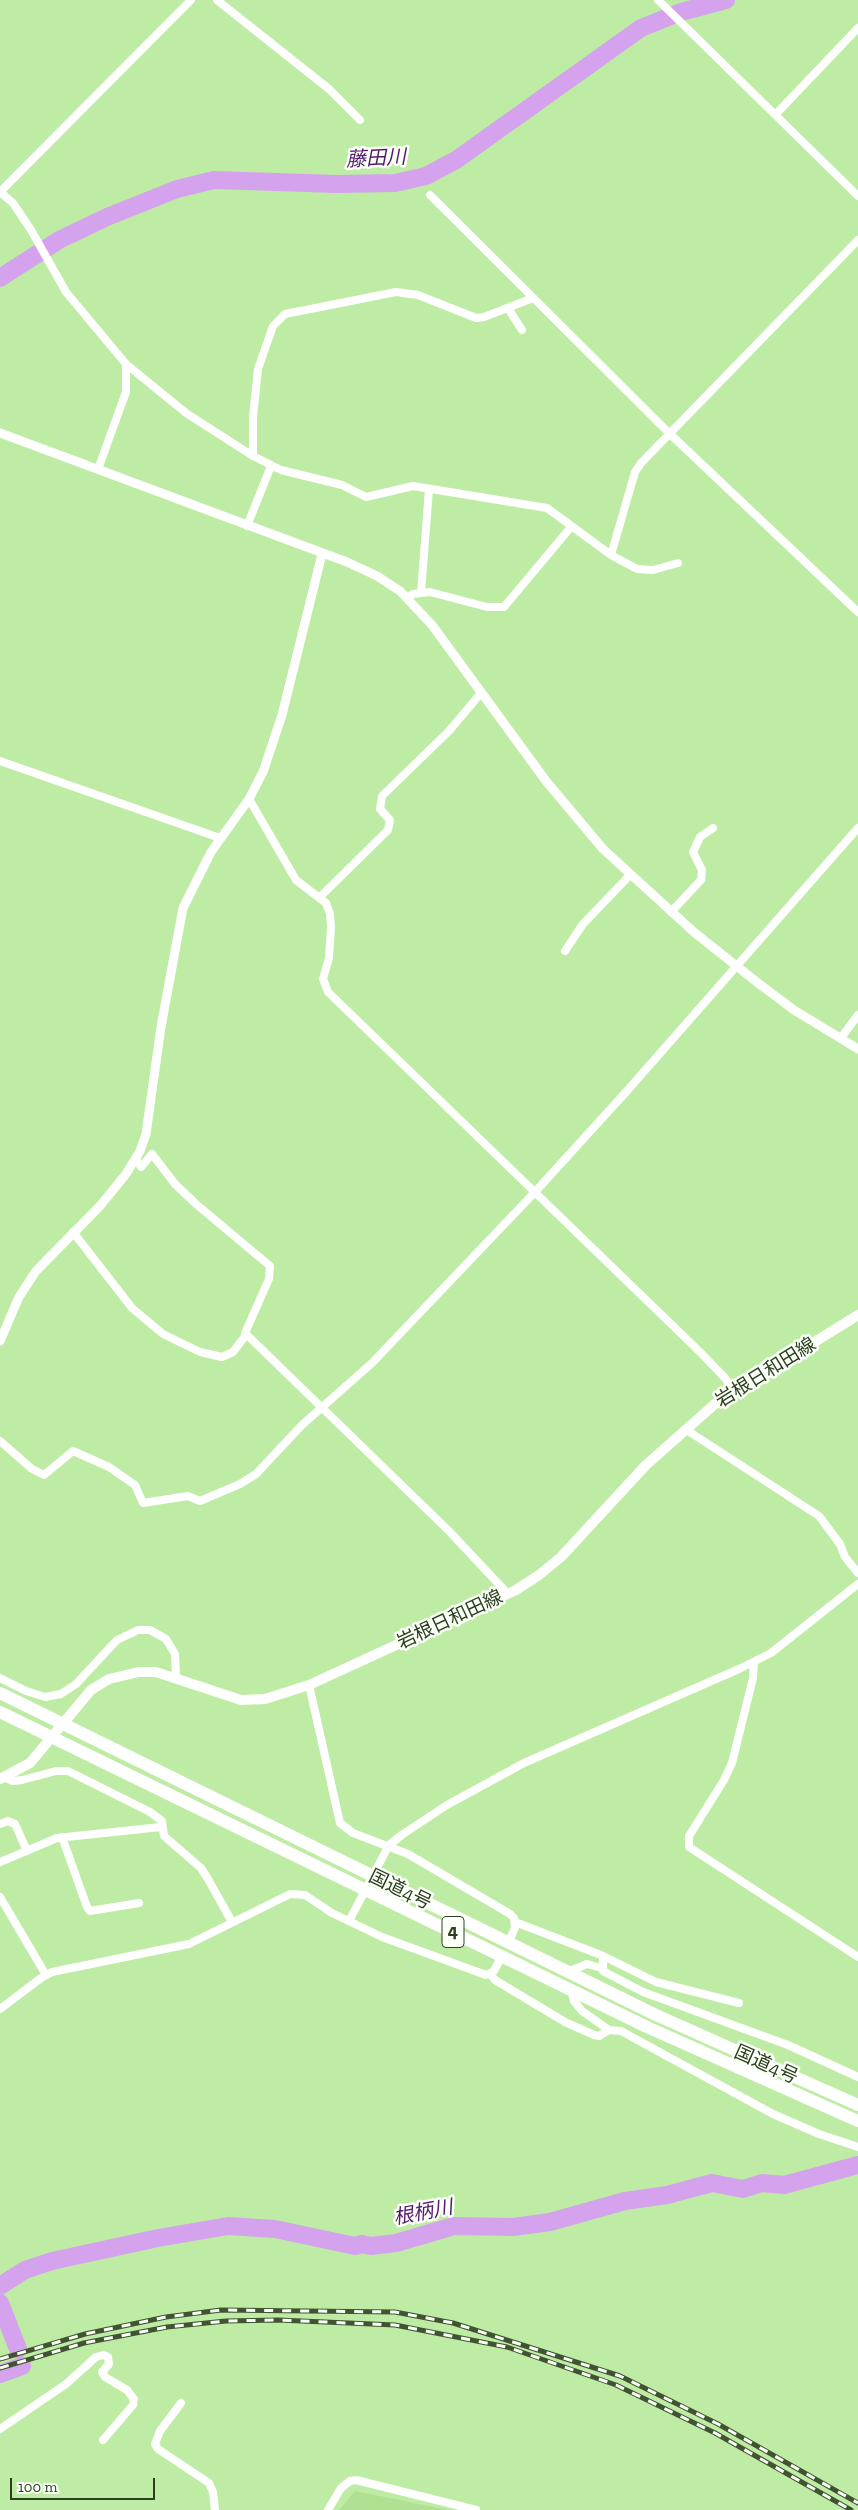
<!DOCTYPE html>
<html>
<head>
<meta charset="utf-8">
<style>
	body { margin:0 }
	#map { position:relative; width:858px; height:2510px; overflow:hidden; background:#bfeca4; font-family:"Zilla Slab",serif }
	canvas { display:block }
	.scale { position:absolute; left:10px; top:2478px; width:145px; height:22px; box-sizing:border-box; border:2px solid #2d3e21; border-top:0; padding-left:6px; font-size:15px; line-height:18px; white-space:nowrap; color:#2d3e21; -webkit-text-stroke:4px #fafff7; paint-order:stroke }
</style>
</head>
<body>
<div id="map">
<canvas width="858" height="2510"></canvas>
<div class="scale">100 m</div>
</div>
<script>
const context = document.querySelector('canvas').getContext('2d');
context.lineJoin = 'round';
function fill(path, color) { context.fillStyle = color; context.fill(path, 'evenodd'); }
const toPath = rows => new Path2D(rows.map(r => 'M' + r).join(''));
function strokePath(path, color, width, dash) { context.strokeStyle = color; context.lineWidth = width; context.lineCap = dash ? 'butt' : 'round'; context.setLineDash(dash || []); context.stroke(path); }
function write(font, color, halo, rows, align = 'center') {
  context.font = font + ' "Zilla Slab","Noto Sans JP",serif'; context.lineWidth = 5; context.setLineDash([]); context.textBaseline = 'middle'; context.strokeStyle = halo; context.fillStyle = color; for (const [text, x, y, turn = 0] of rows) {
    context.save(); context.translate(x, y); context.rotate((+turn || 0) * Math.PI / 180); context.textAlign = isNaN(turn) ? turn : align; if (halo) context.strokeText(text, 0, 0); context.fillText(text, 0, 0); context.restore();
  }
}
const built = toPath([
	[355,2491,449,2510,339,2510]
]);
const river = toPath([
	[0,278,59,240,107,217,177,189,214,180,337,184,395,183,426,176,456,160,641,28,681,12,726,0],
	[0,2286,25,2270,52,2261,158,2238,228,2226,275,2229,355,2246,362,2244,371,2246,396,2243,454,2226,513,2227,550,2222,625,2201,667,2195,712,2183,743,2189,762,2183,784,2185,858,2165],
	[0,2303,18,2349],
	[0,2374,22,2366]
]);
const minor = toPath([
	[217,0,329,89,360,120],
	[658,0,858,196],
	[776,114,858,28],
	[0,192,13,203,31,230,66,292,126,364,186,413,253,456,281,470,342,485,366,497,413,486,547,508,611,555,635,472,641,463,858,240],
	[0,192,191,0],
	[430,195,669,433,858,612],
	[508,308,522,330],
	[253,456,253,417,258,369,273,326,285,314,396,292,418,295,476,318,484,317,533,298],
	[98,469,126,392,126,364],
	[247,526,271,466],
	[611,555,637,569,653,570,678,563],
	[421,593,429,489],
	[408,597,413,594,430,592,487,607,504,607,571,527],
	[0,761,220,838],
	[249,799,296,880,326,903,330,914,331,927,329,958,323,979,328,992,700,1352,725,1378,734,1392],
	[320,897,388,830,390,820,380,809,382,796,449,731,481,693],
	[671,912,701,880,702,870,693,852,700,837,713,828],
	[565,951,583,924,630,875],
	[841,1038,858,1015],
	[136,1159,141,1167,152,1154,175,1184,196,1204,270,1266,269,1279,245,1333,449,1531,508,1594],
	[73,1232,132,1308,163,1334,200,1352,222,1357,233,1352,246,1335],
	[685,1429,819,1516,840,1544,845,1557,858,1573],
	[0,1441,32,1469,44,1475,73,1451,109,1467,135,1485,143,1503,188,1496,200,1501,240,1484,256,1474,302,1425,372,1363,535,1192,626,1092,858,828],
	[754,1662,753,1678,732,1763,724,1780,689,1836,689,1847,858,1957],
	[0,1678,26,1691,45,1697,61,1694,76,1684,117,1640,138,1630,150,1630,166,1639,175,1654,176,1677],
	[309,1685,340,1823,353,1833,408,1854,510,1914,514,1918,515,1928,508,1943],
	[4,1777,13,1781,22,1780,56,1771,68,1771,150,1812,162,1821,164,1836,201,1868,208,1879,232,1922],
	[0,1824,8,1821,15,1824,27,1851],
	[62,1837,87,1907,90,1911,139,1903],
	[0,1862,57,1838,161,1827],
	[0,1897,46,1975],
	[349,1921,389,1845,403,1834,447,1805,524,1763,739,1669,771,1653,858,1584],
	[515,1922,601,1955,656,1982,739,2003],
	[603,1956,603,1971,643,1992,788,2045,858,2077],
	[567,1972,587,1964,601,1968],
	[490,1974,495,1980,565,2022,594,2035,599,2036,609,2030,621,2031,773,2114,819,2134,858,2147],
	[571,1990,574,2001,582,2011,609,2030],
	[0,2009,41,1978,52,1972,189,1944,290,1894,305,1895,332,1913,382,1937,486,1975,494,1971,502,1956],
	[181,2403,160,2431,155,2444,158,2449,209,2483,213,2492,215,2510],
	[0,2429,66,2384,96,2357,103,2355,108,2357,109,2364,102,2372,105,2377,127,2390,134,2399,133,2405,103,2440],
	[328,2510,341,2488,350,2481,356,2480,476,2510]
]);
const tertiary = toPath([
	[0,433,347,562,377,576,400,591,432,625,546,781,603,849,695,933,758,983,794,1010,858,1049],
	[0,1341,19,1297,36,1271,100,1206,126,1174,140,1151,146,1134,161,1027,183,908,211,852,249,799,263,772,282,715,322,554]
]);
const secondary = toPath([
	[0,1779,30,1763,91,1690,109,1679,139,1672,156,1672,241,1700,265,1699,309,1685,516,1590,539,1575,561,1557,646,1465,716,1403,858,1315]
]);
const trunk = toPath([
	[0,1693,656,2015,858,2105],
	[0,1712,647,2027,858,2121]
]);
const rail = toPath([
	[0,2359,85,2334,166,2317,221,2310,395,2312,453,2323,620,2376,718,2424,858,2503],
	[0,2368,84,2343,167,2327,226,2321,278,2320,395,2325,507,2347,616,2385,715,2433,851,2510]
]);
const shields = [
	[453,1932,22]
];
const shieldNames = [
	["4",453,1932]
];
const streetNames = [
	["岩根日和田線",766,1373,-32],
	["岩根日和田線",450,1620,-25],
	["国道4号",400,1890,26],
	["国道4号",766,2065,24]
];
const waterNames = [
	["藤田川",376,159,-3],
	["根柄川",423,2213,-11]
];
fill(built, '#b0e192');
strokePath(river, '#d5a2ee', 18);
strokePath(minor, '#fff', 8);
strokePath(tertiary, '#fff', 9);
strokePath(secondary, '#fff', 10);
strokePath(trunk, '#fff', 12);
strokePath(rail, '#405432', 5);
strokePath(rail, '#fafff7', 3, [9]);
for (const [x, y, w] of shields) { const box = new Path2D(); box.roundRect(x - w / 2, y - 15.5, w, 31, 4); context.fillStyle = '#fafff7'; context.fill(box); strokePath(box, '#2d3e21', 1); }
write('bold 18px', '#2d3e21', null, shieldNames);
write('19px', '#2d3e21', '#fafff7', streetNames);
write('italic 20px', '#571870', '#fafff7', waterNames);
</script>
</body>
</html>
